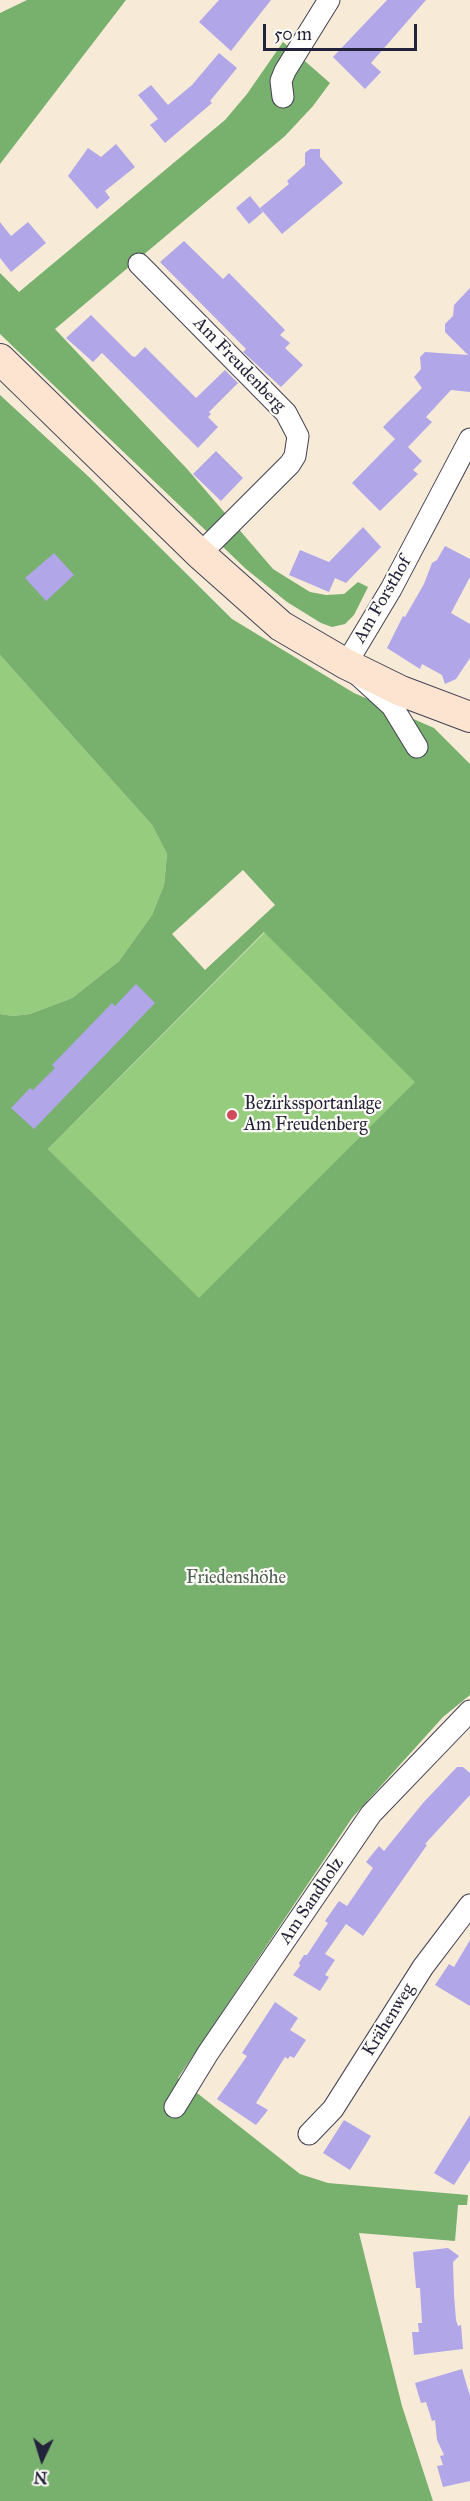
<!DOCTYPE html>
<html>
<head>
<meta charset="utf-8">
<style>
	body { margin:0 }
	#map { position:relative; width:470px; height:2501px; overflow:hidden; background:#f7ebd8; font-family:"IM FELL Great Primer",serif }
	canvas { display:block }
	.north { position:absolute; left:12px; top:2429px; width:60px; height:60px; -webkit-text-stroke:4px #fdfcf7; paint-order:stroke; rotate:184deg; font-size:16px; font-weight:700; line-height:24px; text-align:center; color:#22223b }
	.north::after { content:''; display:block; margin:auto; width:21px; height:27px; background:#22223b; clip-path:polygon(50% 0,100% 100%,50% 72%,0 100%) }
	.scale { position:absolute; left:263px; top:24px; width:154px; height:27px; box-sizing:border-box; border:3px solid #22223b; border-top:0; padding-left:8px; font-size:18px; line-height:21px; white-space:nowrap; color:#22223b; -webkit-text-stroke:4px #fdfcf7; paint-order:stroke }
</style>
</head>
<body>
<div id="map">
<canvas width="470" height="2501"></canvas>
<div class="north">N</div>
<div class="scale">50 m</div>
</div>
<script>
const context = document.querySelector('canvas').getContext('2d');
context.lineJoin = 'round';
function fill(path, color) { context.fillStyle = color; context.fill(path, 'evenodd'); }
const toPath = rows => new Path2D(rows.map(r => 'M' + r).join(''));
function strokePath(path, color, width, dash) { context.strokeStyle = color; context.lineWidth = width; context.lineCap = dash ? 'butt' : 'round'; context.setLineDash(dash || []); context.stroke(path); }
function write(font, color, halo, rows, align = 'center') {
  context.font = font + ' "IM FELL Great Primer",serif'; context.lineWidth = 4.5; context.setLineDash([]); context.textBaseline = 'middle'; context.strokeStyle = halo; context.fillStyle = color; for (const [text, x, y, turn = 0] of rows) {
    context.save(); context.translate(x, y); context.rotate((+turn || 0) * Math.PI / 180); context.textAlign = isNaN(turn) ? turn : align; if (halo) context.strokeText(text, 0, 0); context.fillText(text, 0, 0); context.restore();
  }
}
const green = toPath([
	[0,655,152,825,167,854,164,885,152,915,119,961,72,998,30,1014,13,1016,0,1014],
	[265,932,416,1082,199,1299,48,1149]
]);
const forest = toPath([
	[27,0,126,0,0,164,0,13],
	[283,42,330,83,313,106,285,136,55,329,188,470,273,569,310,592,326,595,344,594,358,582,368,587,354,615,345,624,332,627,321,623,287,602,246,569,0,334,0,273,19,292,225,120,247,94],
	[0,395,89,477,232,619,354,693,434,728,470,764,470,1695,443,1717,352,1818,178,2078,300,2174,328,2183,468,2195,467,2205,458,2205,455,2241,359,2233,402,2406,433,2501,0,2501,0,1014,13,1016,30,1014,72,998,119,961,152,915,164,885,167,854,152,825,0,655],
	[243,870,275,905,205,970,172,934],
	[264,932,415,1082,199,1298,48,1149]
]);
const building = toPath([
	[219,0,271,0,231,51,199,22],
	[387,0,426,0,371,63,381,72,365,89,333,57],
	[219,53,237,68,210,101,212,103,165,143,150,125,158,119,138,95,151,85,168,105,192,85],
	[116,144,135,167,105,191,110,198,97,209,68,176,88,148,101,157],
	[310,149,320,149,320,157,343,183,282,234,260,208,289,184,287,181,305,165,305,153],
	[250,196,263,212,249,224,236,208],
	[0,222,11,236,28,222,46,243,11,272,0,258],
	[184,241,223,279,229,273,285,330,280,335,290,343,285,348,303,365,281,387,243,352,246,349,160,262],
	[470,288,470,392,451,390,426,417,432,422,408,447,422,461,413,470,418,474,380,511,352,483,395,439,383,427,422,388,414,377,421,369,420,357,425,352,468,355,445,332,445,324,453,316,454,305],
	[91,315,132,356,135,357,145,347,196,398,225,370,238,383,209,412,211,414,208,417,218,427,198,448,102,353,93,362,66,338],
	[216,451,243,478,221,501,193,474],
	[363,527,381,547,346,583,335,578,329,592,289,575,300,550,329,562],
	[445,546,470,559,470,577,451,613,470,624,470,658,456,679,445,684,442,675,422,664,420,669,387,648,403,616,405,617,424,584,432,563,437,560],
	[54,553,74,575,46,601,25,578],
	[136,984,155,1003,34,1129,11,1108,30,1088,33,1090,55,1068,52,1065,112,1003,115,1006],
	[457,1767,463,1767,470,1773,470,1795,425,1844,427,1845,363,1936,346,1924,325,1954,335,1960,325,1975,329,1977,320,1991,293,1975,300,1966,299,1963,304,1955,307,1955,328,1923,325,1921,339,1901,347,1906,373,1868,366,1862,379,1846,384,1851,423,1803],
	[470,1940,470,2006,435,1985,449,1964,454,1967],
	[275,2002,298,2018,290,2030,306,2040,294,2058,290,2056,288,2059,285,2057,256,2103,268,2110,256,2125,217,2099,247,2056,242,2053],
	[470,2115,470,2160,454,2185,434,2173],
	[344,2120,371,2136,350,2170,323,2153],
	[448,2248,459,2256,453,2262,454,2295,456,2320,458,2326,461,2325,463,2349,414,2355,412,2332,419,2332,418,2323,422,2323,420,2288,416,2288,413,2252],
	[462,2369,470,2396,470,2481,443,2487,437,2466,443,2465,440,2456,444,2455,437,2440,435,2420,432,2421,426,2402,421,2403,415,2383]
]);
const street = toPath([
	[283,97,281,81,285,71,329,0],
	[139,264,286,413,298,436,295,456,290,464,200,554],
	[417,747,392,706,346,664,391,589,470,439],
	[175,2107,208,2053,371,1814,470,1711],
	[309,2134,333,2109,423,1967,470,1905]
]);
const secondary = toPath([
	[0,359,200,554,281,626,346,664,401,691,470,717]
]);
const markers = [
	[232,1115,6,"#d1495b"]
];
const streetNames = [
	["Am Freudenberg",239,365,46],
	["Am Forsthof",383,600,-60],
	["Am Sandholz",312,1901,-56],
	["Krähenweg",389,2020,-58]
];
const poiNames = [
	["Bezirkssportanlage",244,1105],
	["Am Freudenberg",244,1126]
];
const parkNames = [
	["Friedenshöhe",236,1579]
];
fill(green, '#96cc7e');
fill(forest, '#78b06d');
fill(building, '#b0a6e8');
strokePath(street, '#424053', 23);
strokePath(secondary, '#424053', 32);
strokePath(street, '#fff', 21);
strokePath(secondary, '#fde4d1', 30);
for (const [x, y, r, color] of markers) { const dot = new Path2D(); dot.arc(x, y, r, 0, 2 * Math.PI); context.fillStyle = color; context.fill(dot); strokePath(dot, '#fdfcf7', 2); }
write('18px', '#22223b', '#fdfcf7', streetNames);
write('18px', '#22223b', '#fdfcf7', poiNames, 'left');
write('18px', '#4b5e52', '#fdfcf7', parkNames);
</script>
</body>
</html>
